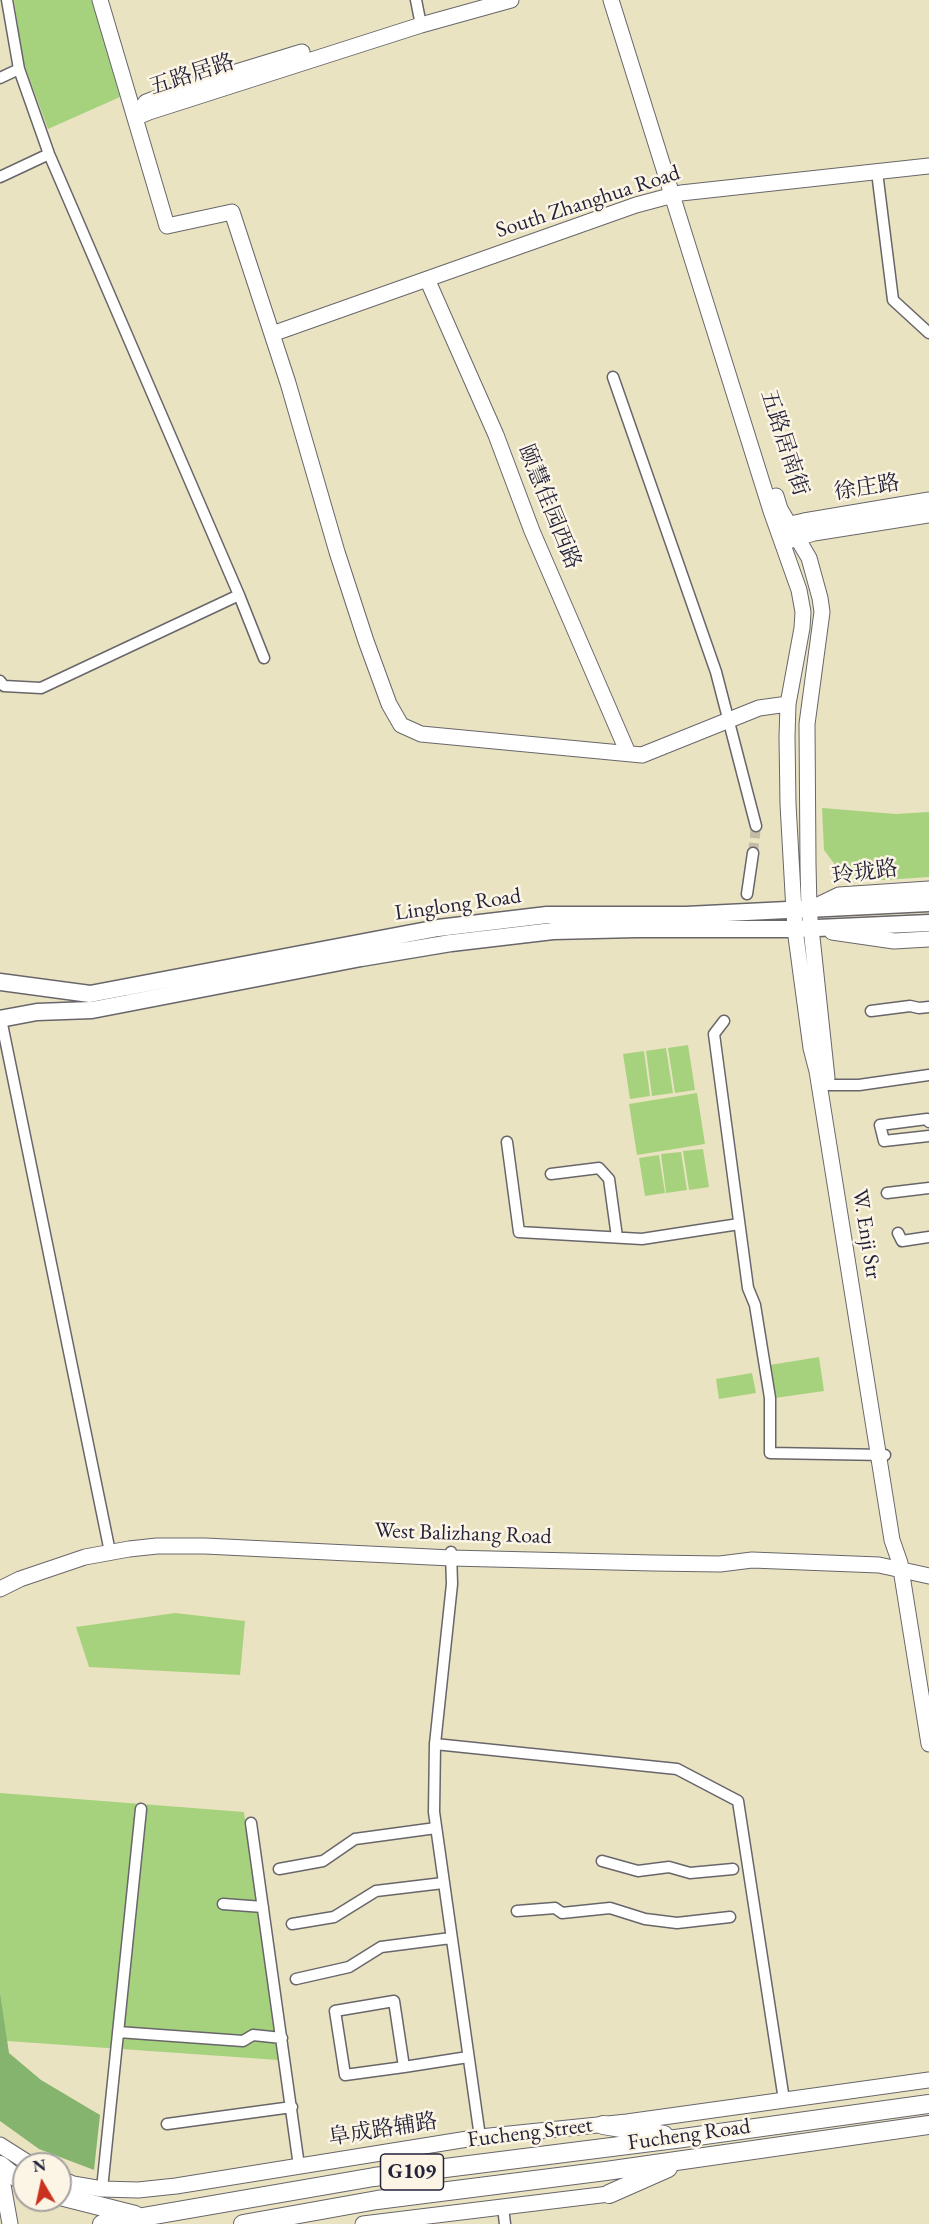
<!DOCTYPE html>
<html>
<head>
<meta charset="utf-8">
<style>
	body { margin:0 }
	#map { position:relative; width:929px; height:2224px; overflow:hidden; background:#eae3c1; font-family:"EB Garamond",serif }
	canvas { display:block }
	.north { position:absolute; left:12px; top:2152px; width:60px; height:60px; box-sizing:border-box; background:#fcf5e5; border:2px solid #a5a1a1; border-radius:50%; rotate:351deg; font-size:16px; font-weight:700; line-height:24px; text-align:center; color:#22223b }
	.north::after { content:''; display:block; margin:auto; width:21px; height:27px; background:#c8321e; clip-path:polygon(50% 0,100% 100%,50% 72%,0 100%) }
</style>
</head>
<body>
<div id="map">
<canvas width="929" height="2224"></canvas>
<div class="north">N</div>
</div>
<script>
const context = document.querySelector('canvas').getContext('2d');
context.lineJoin = 'round';
function fill(path, color) { context.fillStyle = color; context.fill(path, 'evenodd'); }
const toPath = rows => new Path2D(rows.map(r => 'M' + r).join(''));
function strokePath(path, color, width, dash) { context.strokeStyle = color; context.lineWidth = width; context.lineCap = dash ? 'butt' : 'round'; context.setLineDash(dash || []); context.stroke(path); }
function write(font, color, halo, rows, align = 'center') {
  context.font = font + ' "EB Garamond","Noto Serif SC",serif'; context.lineWidth = 5; context.setLineDash([]); context.textBaseline = 'middle'; context.strokeStyle = halo; context.fillStyle = color; for (const [text, x, y, turn = 0] of rows) {
    context.save(); context.translate(x, y); context.rotate((+turn || 0) * Math.PI / 180); context.textAlign = isNaN(turn) ? turn : align; if (halo) context.strokeText(text, 0, 0); context.fillText(text, 0, 0); context.restore();
  }
}
const green = toPath([
	[14,0,96,0,98,18,120,97,48,129,23,61],
	[822,808,896,814,929,812,929,877,884,880,845,878,824,850],
	[688,1045,695,1090,675,1093,668,1048],
	[666,1048,673,1093,652,1096,646,1051],
	[644,1051,650,1096,630,1099,623,1054],
	[697,1093,705,1144,637,1155,629,1104],
	[703,1149,709,1187,689,1190,683,1151],
	[681,1152,687,1190,666,1193,661,1154],
	[659,1155,665,1193,645,1196,639,1158],
	[819,1357,824,1391,775,1398,770,1365],
	[752,1373,756,1393,719,1399,716,1379],
	[175,1613,245,1621,240,1675,89,1667,76,1627],
	[0,1793,244,1812,278,2060,7,2041,0,1992]
]);
const forest = toPath([
	[0,1992,9,2053,41,2080,100,2115,94,2170,39,2149,0,2121]
]);
const streetTunnel = toPath([
	[753,853,756,826]
]);
const street = toPath([
	[7,0,19,69,49,154,239,595,264,658],
	[416,0,421,25],
	[0,78,19,69],
	[877,172,893,300,929,333],
	[0,177,49,154],
	[613,377,716,672,756,826],
	[0,681,4,686,41,688,239,595],
	[747,894,753,853],
	[871,1011,910,1006,919,1008,929,1007],
	[1,1019,110,1552],
	[724,1021,714,1034,748,1288,755,1305,770,1398,770,1453,885,1455],
	[828,1085,859,1085,929,1075],
	[929,1122,927,1119,880,1125,884,1141,929,1136],
	[507,1142,519,1232,642,1239,739,1224],
	[551,1174,599,1168,609,1179,617,1237],
	[887,1193,929,1188],
	[898,1233,902,1241,929,1237],
	[451,1552,452,1584,435,1744,434,1812,480,2137],
	[435,1744,677,1769,738,1801,784,2100],
	[251,1823,299,2166],
	[602,1861,638,1871,669,1867,690,1873,733,1869],
	[279,1869,323,1861,355,1839,436,1828],
	[223,1904,263,1907],
	[517,1911,555,1908,562,1913,610,1908,645,1919,677,1923,730,1917],
	[292,1924,334,1917,376,1891,443,1883],
	[296,1979,349,1967,381,1947,451,1938],
	[118,2032,243,2041,253,2035,282,2038],
	[404,2067,345,2075,335,2011,394,2001,404,2067,468,2057],
	[167,2124,292,2107],
	[102,2189,141,1809],
	[503,2207,505,2224]
]);
const secondary = toPath([
	[100,0,167,226,232,212,288,383,337,552,366,641,389,704,401,725,421,734,642,755,759,708,788,704],
	[611,0,771,511,799,590,803,612,802,628,788,704,787,737,788,804,795,929,811,1048,817,1071,892,1540,900,1563,929,1744],
	[142,108,146,102,184,88,302,52],
	[135,118,149,112,421,25,511,0],
	[427,279,496,435,532,531,628,753],
	[272,334,636,205,681,193,929,166],
	[776,496,780,509,809,558,820,598,822,612,807,724,808,864,809,909,827,1078],
	[781,526,804,521,929,500],
	[788,541,814,533,929,515],
	[812,908,839,895,929,889],
	[832,932,894,941,929,939],
	[0,1589,20,1579,85,1557,129,1549,157,1546,205,1546,451,1558,653,1563,720,1564,752,1560,879,1565,929,1576],
	[0,2145,30,2164],
	[0,2168,10,2224],
	[60,2178,73,2184,102,2189,138,2190,176,2186,480,2137,627,2122,929,2080],
	[363,2224,609,2194]
]);
const primary = toPath([
	[0,982,90,994,438,928,547,915,686,915,929,903],
	[0,1019,37,1012,92,1010,361,958,451,943,553,931,636,929,795,929,929,923]
]);
const highway = toPath([
	[603,2125,664,2135],
	[0,2165,12,2175,24,2181],
	[609,2194,668,2168],
	[60,2196,135,2215],
	[102,2224,374,2177,683,2138,929,2104],
	[243,2224,377,2200,606,2171,929,2125]
]);
const shields = [
	[412,2172,63]
];
const shieldNames = [
	["G109",412,2172]
];
const streetNames = [
	["五路居路",192,75,-18],
	["South Zhanghua Road",588,202,-18],
	["五路居南街",784,443,72],
	["徐庄路",867,488,-9],
	["颐慧佳园西路",549,507,68],
	["玲珑路",865,873,-8],
	["Linglong Road",458,905,-8],
	["W. Enji Str",866,1234,81],
	["West Balizhang Road",463,1534,2],
	["阜成路辅路",383,2130,-9],
	["Fucheng Street",530,2133,-7],
	["Fucheng Road",689,2135,-8]
];
fill(green, '#a6d27e');
fill(forest, '#84b46d');
strokePath(streetTunnel, '#c2bca6', 10, [10, 5]);
strokePath(street, '#68666a', 13);
strokePath(secondary, '#68666a', 17);
strokePath(primary, '#68666a', 19);
strokePath(highway, '#68666a', 20);
strokePath(street, '#fff', 10);
strokePath(secondary, '#fff', 15);
strokePath(primary, '#fff', 16);
strokePath(highway, '#fff', 18);
for (const [x, y, w] of shields) { const box = new Path2D(); box.roundRect(x - w / 2, y - 18, w, 36, 4.5); context.fillStyle = '#fcf5e5'; context.fill(box); strokePath(box, '#22223b', 1.5); }
write('bold 21px', '#22223b', null, shieldNames);
write('22px', '#22223b', '#fcf5e5', streetNames);
</script>
</body>
</html>
